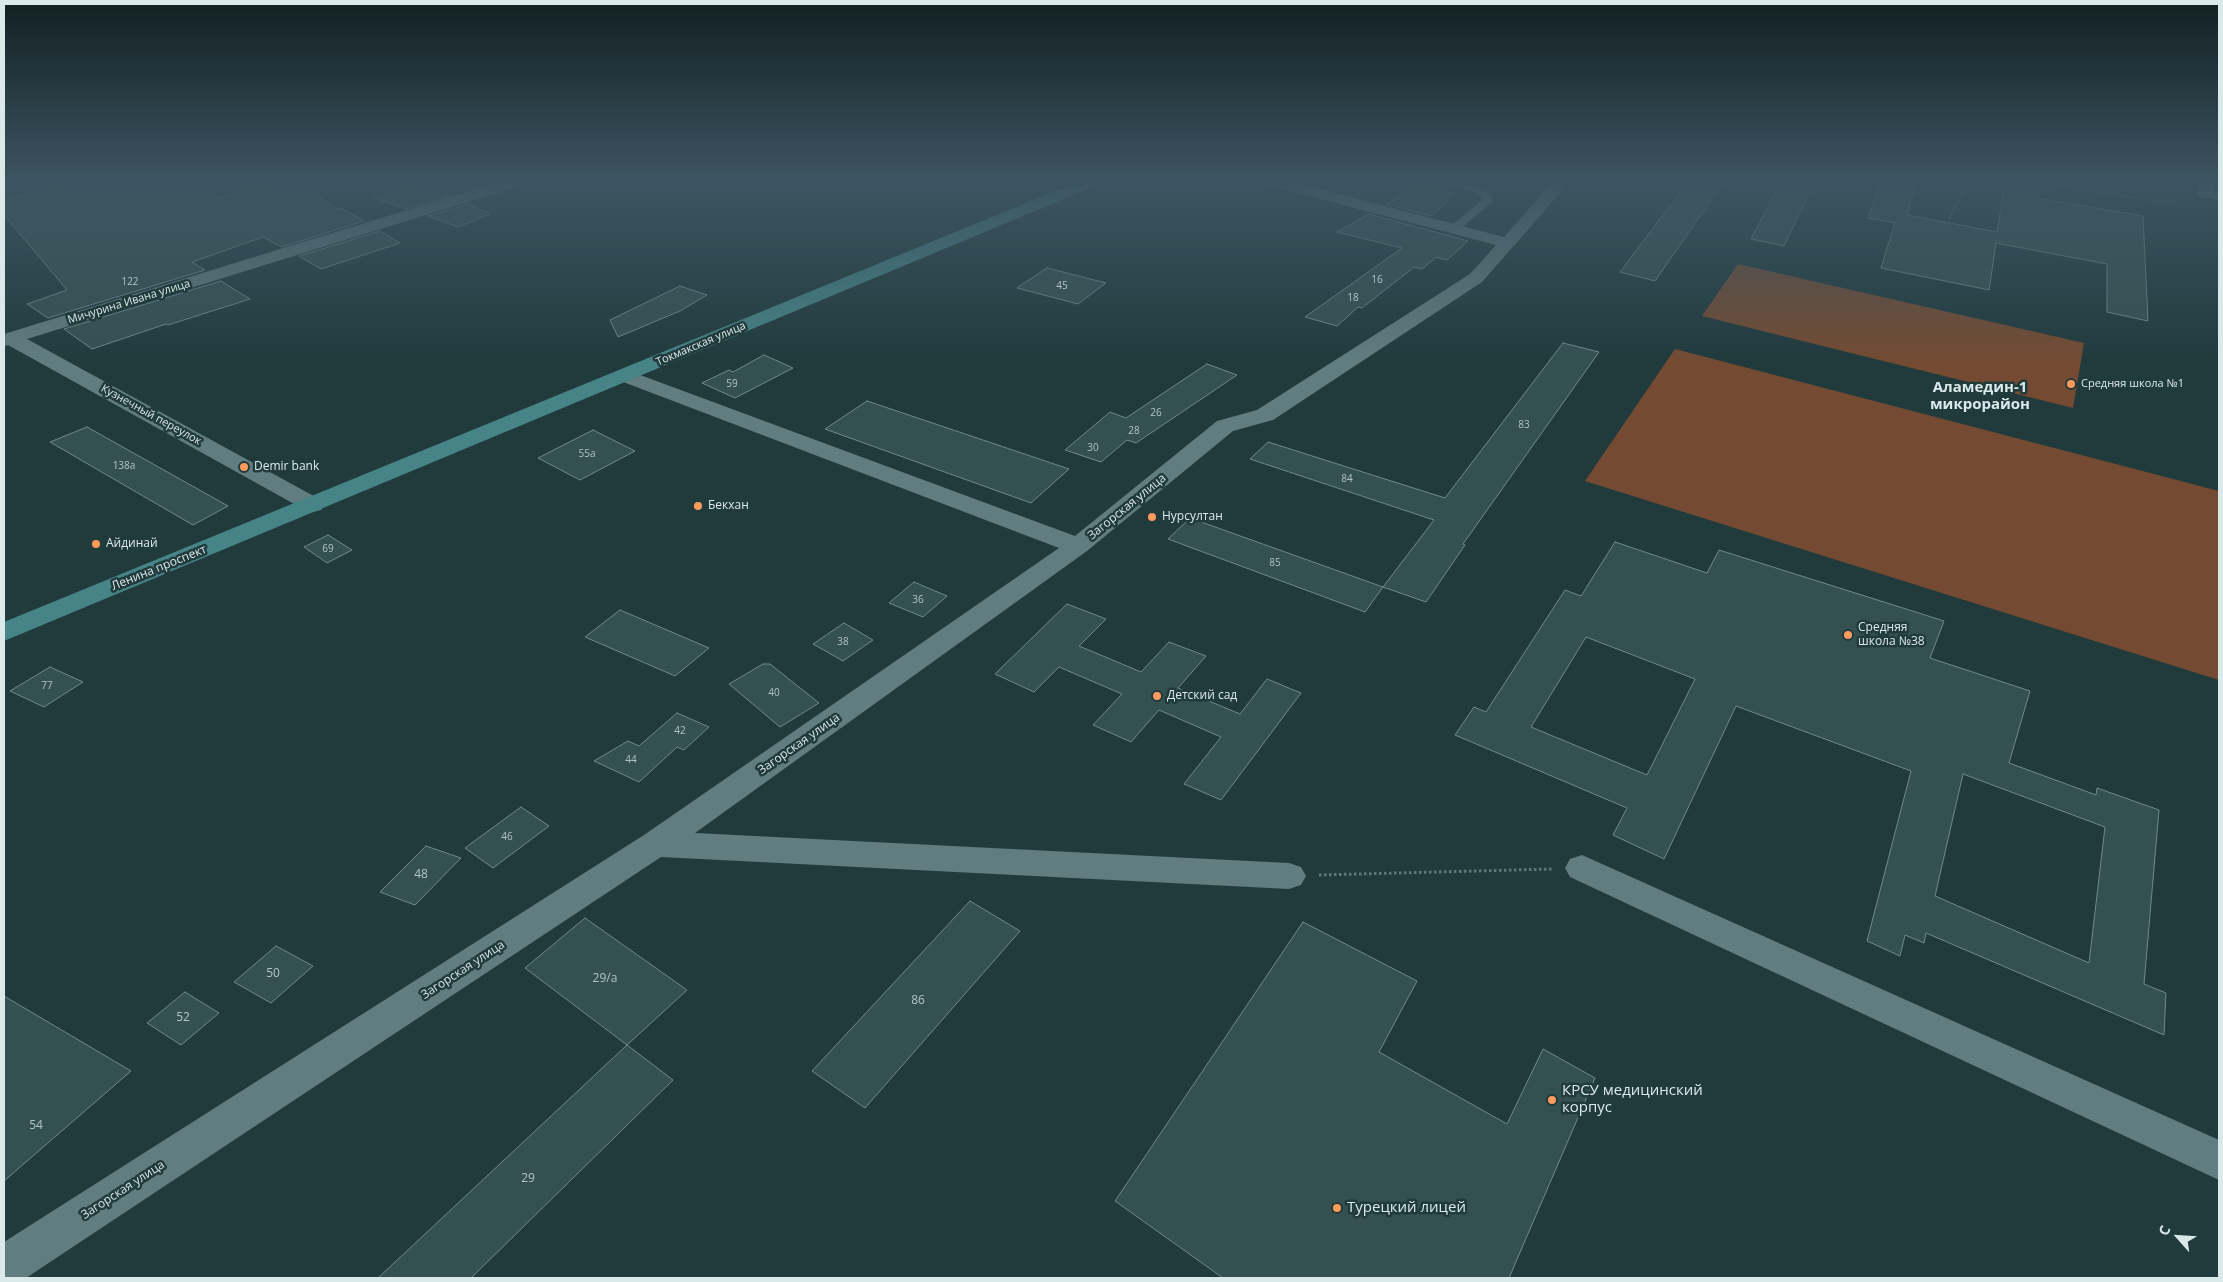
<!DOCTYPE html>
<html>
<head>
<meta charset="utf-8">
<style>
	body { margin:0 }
	#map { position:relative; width:2223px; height:1282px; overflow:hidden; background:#213b3d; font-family:"Open Sans",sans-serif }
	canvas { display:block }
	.frame { position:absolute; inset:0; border:5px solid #dae9ea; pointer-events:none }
	.north { position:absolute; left:2153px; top:1212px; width:50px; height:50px; -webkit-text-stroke:4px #213b3d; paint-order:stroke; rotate:296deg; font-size:14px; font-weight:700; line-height:20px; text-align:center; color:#dae9ea }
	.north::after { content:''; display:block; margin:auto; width:18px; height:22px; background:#dae9ea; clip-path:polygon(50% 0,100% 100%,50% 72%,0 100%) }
</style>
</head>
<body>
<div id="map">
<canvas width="2223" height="1282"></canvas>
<div class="frame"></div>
<div class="north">С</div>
</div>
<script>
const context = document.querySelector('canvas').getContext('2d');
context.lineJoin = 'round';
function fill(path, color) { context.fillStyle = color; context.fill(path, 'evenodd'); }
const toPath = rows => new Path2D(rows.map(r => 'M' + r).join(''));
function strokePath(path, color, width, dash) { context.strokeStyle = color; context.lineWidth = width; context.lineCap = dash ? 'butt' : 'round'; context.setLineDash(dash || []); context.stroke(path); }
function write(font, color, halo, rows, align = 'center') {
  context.font = font + ' "Open Sans",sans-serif'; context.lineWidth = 5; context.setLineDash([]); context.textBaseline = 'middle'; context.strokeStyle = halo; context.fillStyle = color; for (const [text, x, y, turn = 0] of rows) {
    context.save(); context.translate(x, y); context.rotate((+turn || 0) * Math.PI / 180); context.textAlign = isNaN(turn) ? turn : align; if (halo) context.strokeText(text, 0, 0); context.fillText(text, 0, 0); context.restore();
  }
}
const green = toPath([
	[1738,264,2084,343,2073,408,1702,316],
	[1675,349,2219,491,2219,680,1585,481]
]);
const building = toPath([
	[72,183,215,183,216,198,274,183,300,183,336,209,340,208,364,221,282,247,263,237,192,262,205,270,48,318,27,304,67,290,4,215,4,200,72,183],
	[423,183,429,183,451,195,406,209,374,198,423,183],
	[1687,183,1723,183,1655,281,1620,272,1687,183],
	[1780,183,1814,183,1784,246,1751,239,1780,183],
	[1880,183,1916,183,1907,215,1997,232,2004,189,2038,195,2037,198,2143,216,2148,321,2107,312,2107,264,1996,243,1989,290,1881,268,1895,223,1868,218,1880,183],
	[1417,186,1455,194,1431,216,1386,204,1417,186],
	[469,204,490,214,458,227,428,216,469,204],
	[1369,214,1468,241,1447,260,1436,257,1422,269,1414,267,1362,308,1358,307,1337,326,1305,317,1402,248,1337,232,1369,214],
	[380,231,400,243,321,269,299,256,380,231],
	[1047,268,1106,283,1078,304,1017,288,1047,268],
	[221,281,250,299,168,325,166,324,92,349,64,329,221,281],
	[680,286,707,295,680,311,618,337,610,320,680,286],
	[1563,343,1599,352,1463,544,1465,545,1426,602,1383,587,1434,520,1250,459,1268,442,1445,498,1563,343],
	[764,355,793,368,735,398,702,383,729,370,733,372,764,355],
	[1207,364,1237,375,1136,443,1127,440,1101,462,1065,450,1110,412,1126,418,1207,364],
	[867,401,1069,469,1031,503,825,429,867,401],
	[87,427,228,506,193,525,50,442,87,427],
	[593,430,635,451,580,480,538,458,593,430],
	[1190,518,1383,587,1365,612,1168,539,1190,518],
	[328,535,352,550,327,563,304,547,328,535],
	[1615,542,1707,573,1719,550,1944,621,1930,658,2030,691,2009,763,2096,795,2097,788,2159,810,2144,984,2166,993,2164,1035,1926,933,1924,943,1905,935,1900,956,1867,941,1911,771,1736,706,1664,859,1613,835,1627,808,1455,735,1474,707,1486,712,1565,590,1581,596,1615,542],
	[1586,637,1695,679,1647,775,1531,727,1586,637],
	[1963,774,2105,827,2089,963,1935,896,1963,774],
	[914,582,947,596,923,617,889,603,914,582],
	[1067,604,1106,619,1079,646,1141,672,1169,642,1206,656,1178,688,1240,714,1267,679,1301,693,1221,800,1184,784,1221,737,1159,710,1131,742,1093,725,1122,694,1059,667,1034,692,995,674,1067,604],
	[620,610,709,648,675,676,585,637,620,610],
	[844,623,873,640,843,661,813,644,844,623],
	[763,664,770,664,819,703,780,727,729,684,763,664],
	[50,667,83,682,44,707,10,691,50,667],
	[677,713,709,727,684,750,677,747,639,782,594,761,628,741,639,746,677,713],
	[521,807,549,826,493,868,465,848,521,807],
	[426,846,461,858,415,905,380,892,426,846],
	[970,901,1020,931,865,1108,812,1071,970,901],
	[585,918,687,990,627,1045,525,968,585,918],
	[1303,922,1417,981,1379,1052,1507,1124,1543,1049,1595,1078,1509,1278,1223,1278,1115,1201,1303,922],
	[276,946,313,966,271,1003,234,982,276,946],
	[185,992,219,1013,181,1045,147,1023,185,992],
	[4,996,131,1071,4,1181,4,996],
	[627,1045,673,1080,471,1278,378,1278,627,1045]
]);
const pathFar1 = toPath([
	[2049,183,2160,202,2184,199],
	[1949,219,1968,183]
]);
const path = toPath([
	[1319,875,1553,869]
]);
const service = toPath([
	[4,183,10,183,4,187,4,183],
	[1445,183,1461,183,1483,189,1492,195,1493,201,1458,231,1450,231,1450,227,1484,198,1477,193,1445,183],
	[2206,192,2219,194,2219,200,2203,197,2203,193,2206,192]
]);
const minor = toPath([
	[495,183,521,183,519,186,27,339,321,500,325,505,321,510,313,512,305,510,8,345,4,346,4,334,495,183],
	[1269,183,1297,183,1504,237,1552,183,1569,183,1482,282,1273,420,1233,431,1087,551,695,833,1289,863,1301,867,1306,876,1301,885,1289,889,661,857,26,1278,4,1278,4,1242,644,835,1059,548,618,380,615,376,618,372,625,370,632,372,1075,536,1217,421,1257,410,1470,274,1496,245,1271,186,1269,183],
	[2198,183,2214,183,2214,195,2212,198,2200,198,2198,195,2198,183],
	[1582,855,2219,1140,2219,1180,1570,877,1565,868,1570,859,1582,855]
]);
const secondary = toPath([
	[1075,183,1097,183,1095,186,4,641,4,622,1075,183]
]);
const markers = [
	[2071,384,5,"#ff9b5b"],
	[244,467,5,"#ff9b5b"],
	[698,506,5,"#ff9b5b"],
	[1152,517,5,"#ff9b5b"],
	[96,544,5,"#ff9b5b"],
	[1848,635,5,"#ff9b5b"],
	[1157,696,5,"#ff9b5b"],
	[1552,1100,5,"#ff9b5b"],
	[1337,1208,5,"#ff9b5b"]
];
const numberNames = [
	["16",1377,280],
	["122",130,282],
	["45",1062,286],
	["18",1353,298],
	["59",732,384],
	["26",1156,413],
	["83",1524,425],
	["28",1134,431],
	["30",1093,448],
	["55а",587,454],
	["138а",124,466],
	["84",1347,479],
	["69",328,549],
	["85",1275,563],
	["36",918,600],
	["38",843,642],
	["77",47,686],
	["40",774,693],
	["42",680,731],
	["44",631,760],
	["46",507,837]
];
const farStreetnames = [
	["Мичурина Ивана улица",129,302,-17],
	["Токмакская улица",701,344,-23],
	["Кузнечный переулок",151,415,29]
];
const farPoinames = [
	["Средняя школа №1",2081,384]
];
const poiNames = [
	["Demir bank",254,467],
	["Бекхан",708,506],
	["Нурсултан",1162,517],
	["Айдинай",106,544],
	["Средняя",1858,628],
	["школа №38",1858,642],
	["Детский сад",1167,696]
];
const streetNames = [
	["Загорская улица",1127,507,-39],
	["Ленина проспект",159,568,-22],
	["Загорская улица",799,744,-35],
	["Загорская улица",463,970,-33],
	["Загорская улица",123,1190,-33]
];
const nearNumbernames = [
	["48",421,875],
	["50",273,974],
	["29/а",605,979],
	["86",918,1001],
	["52",183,1018],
	["54",36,1126],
	["29",528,1179]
];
const farDistrictnames = [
	["Аламедин-1",1980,388],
	["микрорайон",1980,405]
];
const nearPoinames = [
	["КРСУ медицинский",1562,1091],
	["корпус",1562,1108],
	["Турецкий лицей",1347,1208]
];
fill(green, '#744b32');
fill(building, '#355051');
strokePath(building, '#6e8a8b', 1);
strokePath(pathFar1, '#607678', 2, [2, 2]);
strokePath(path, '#607678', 3, [2.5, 2.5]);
fill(service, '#627d7f');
fill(minor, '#627d7f');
fill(secondary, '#468487');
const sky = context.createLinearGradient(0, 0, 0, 363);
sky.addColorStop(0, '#122022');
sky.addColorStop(0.5, '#3d5562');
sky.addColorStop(1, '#3d556200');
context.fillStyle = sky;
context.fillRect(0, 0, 2223, 363);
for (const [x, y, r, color] of markers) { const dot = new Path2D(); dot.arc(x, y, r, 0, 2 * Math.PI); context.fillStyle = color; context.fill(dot); strokePath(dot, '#213b3d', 2); }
write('10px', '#b1c3c4', null, numberNames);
write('11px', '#dae9ea', '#213b3d', farStreetnames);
write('11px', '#dae9ea', '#213b3d', farPoinames, 'left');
write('12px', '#dae9ea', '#213b3d', poiNames, 'left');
write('12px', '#dae9ea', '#213b3d', streetNames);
write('12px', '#b1c3c4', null, nearNumbernames);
write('bold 15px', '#dae9ea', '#213b3d', farDistrictnames);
write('15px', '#dae9ea', '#213b3d', nearPoinames, 'left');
</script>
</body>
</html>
